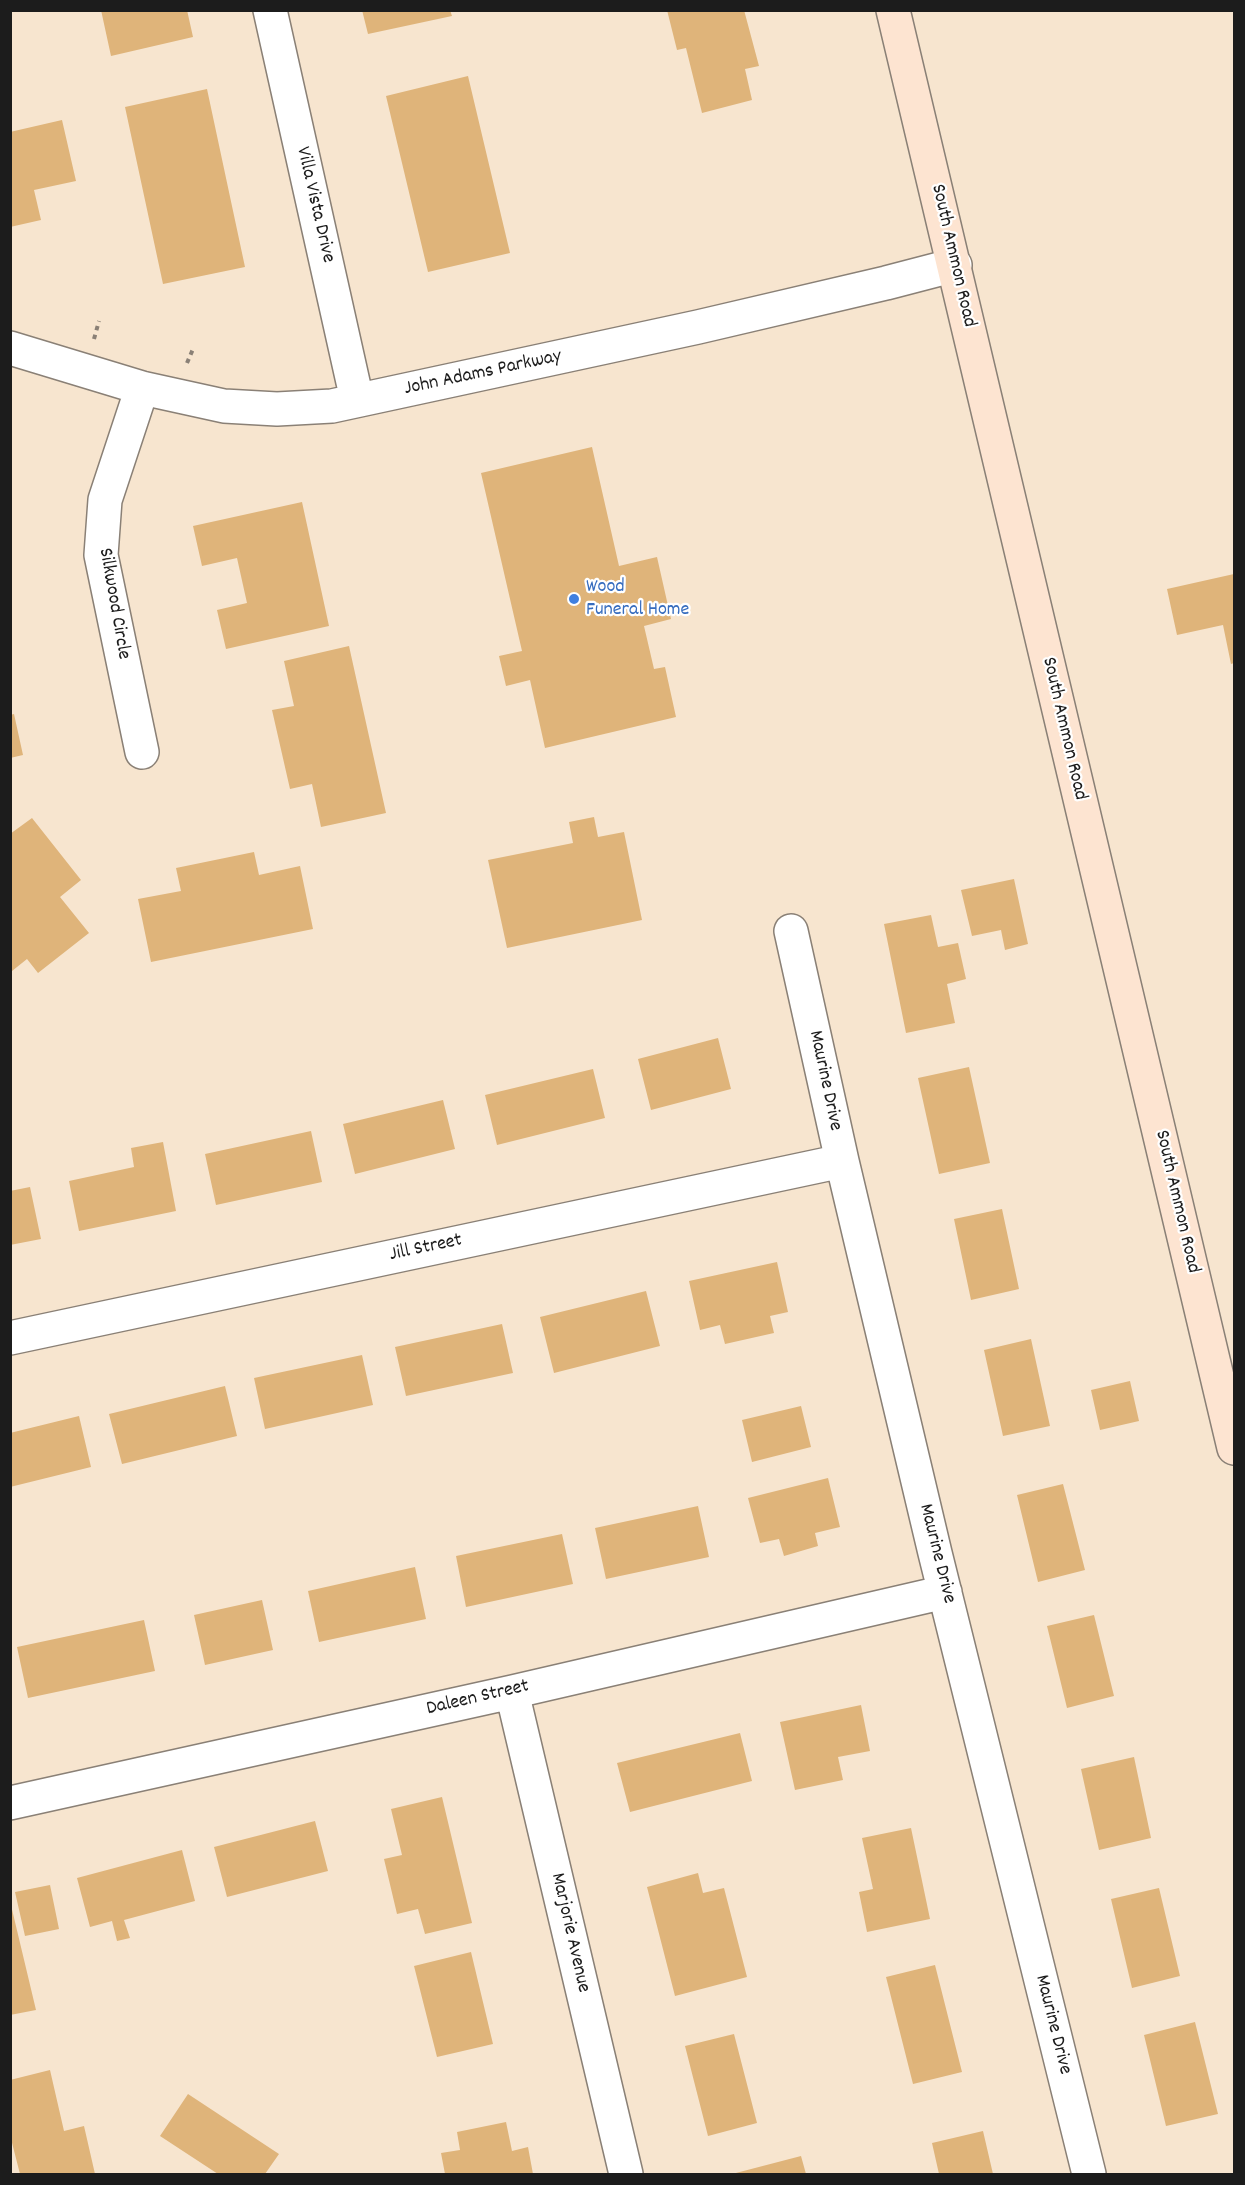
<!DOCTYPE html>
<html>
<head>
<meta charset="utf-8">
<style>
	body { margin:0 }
	#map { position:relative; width:1245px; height:2185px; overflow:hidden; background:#f7e5cf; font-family:Dekko,sans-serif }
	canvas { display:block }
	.frame { position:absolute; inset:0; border:12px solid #1c1c1c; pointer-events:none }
</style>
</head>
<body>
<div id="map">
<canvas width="1245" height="2185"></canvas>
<div class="frame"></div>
</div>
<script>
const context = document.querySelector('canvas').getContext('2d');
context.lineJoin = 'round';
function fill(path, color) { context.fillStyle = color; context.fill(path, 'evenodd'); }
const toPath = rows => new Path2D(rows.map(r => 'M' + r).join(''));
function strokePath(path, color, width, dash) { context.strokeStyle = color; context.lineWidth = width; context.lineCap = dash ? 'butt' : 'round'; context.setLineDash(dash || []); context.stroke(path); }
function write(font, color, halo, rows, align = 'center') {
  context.font = font + ' Dekko,sans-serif'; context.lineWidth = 4.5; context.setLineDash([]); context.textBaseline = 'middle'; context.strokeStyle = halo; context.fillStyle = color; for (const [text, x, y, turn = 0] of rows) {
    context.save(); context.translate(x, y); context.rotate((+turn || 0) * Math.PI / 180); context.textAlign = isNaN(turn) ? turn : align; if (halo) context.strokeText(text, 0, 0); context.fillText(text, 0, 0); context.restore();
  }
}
const building = toPath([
	[101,10,187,10,193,37,111,56],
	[362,10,450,10,452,16,368,34],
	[667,10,744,10,759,66,745,69,752,100,702,113,686,48,677,50],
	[468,76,510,253,428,272,386,96],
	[207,89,245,267,163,284,125,107],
	[62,120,76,181,34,190,41,220,10,227,10,132],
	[592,447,619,566,657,557,671,619,644,626,654,669,665,667,676,717,545,748,530,680,506,686,499,656,522,651,481,473],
	[302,502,329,626,226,649,217,610,247,603,237,558,202,566,193,526],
	[1234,574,1234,663,1231,664,1223,625,1177,635,1167,589],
	[349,646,386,813,321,827,312,784,290,789,272,710,294,706,284,661],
	[14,714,23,755,10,758,10,715],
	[594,817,598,837,624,832,642,920,507,948,488,860,573,843,569,822],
	[32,818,81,880,60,897,89,933,38,973,27,959,12,971,10,969,10,834],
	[254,852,259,875,300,866,313,929,151,962,138,899,181,891,176,868],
	[1014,879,1028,944,1005,950,1001,930,972,936,961,890],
	[931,915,938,947,958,943,966,979,947,984,955,1023,906,1033,884,924],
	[718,1038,731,1089,651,1110,638,1059],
	[969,1067,990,1163,939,1174,918,1078],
	[593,1069,605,1118,497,1145,485,1095],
	[443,1100,455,1149,355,1174,343,1124],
	[311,1131,322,1182,216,1205,205,1154],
	[163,1142,176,1211,79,1231,69,1181,134,1167,131,1148],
	[30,1187,41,1239,10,1245,10,1191],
	[1002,1209,1019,1289,971,1300,954,1219],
	[777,1262,788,1312,770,1316,774,1333,725,1344,720,1325,700,1330,689,1281],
	[646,1291,660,1346,554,1373,540,1317],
	[502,1324,513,1373,406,1396,395,1347],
	[1031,1339,1050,1426,1003,1436,984,1350],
	[362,1355,373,1405,265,1429,254,1378],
	[1130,1381,1139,1421,1100,1430,1091,1390],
	[225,1386,237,1436,122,1464,109,1414],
	[801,1406,811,1447,752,1462,742,1420],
	[79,1416,91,1467,10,1487,10,1433],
	[828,1478,840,1527,815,1533,818,1546,784,1556,779,1539,760,1543,748,1498],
	[1063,1484,1085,1570,1038,1582,1017,1495],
	[698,1506,709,1557,606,1579,595,1528],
	[562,1534,573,1584,466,1607,456,1556],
	[415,1567,426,1619,319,1642,308,1591],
	[262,1600,273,1650,205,1665,194,1615],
	[1094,1615,1114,1696,1067,1708,1047,1626],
	[144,1620,155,1671,28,1698,17,1647],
	[861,1705,870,1751,838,1757,843,1780,795,1790,780,1722],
	[740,1733,752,1781,630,1812,617,1763],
	[1134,1757,1151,1838,1099,1850,1081,1769],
	[442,1797,472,1923,425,1934,418,1909,397,1914,384,1859,402,1855,391,1809],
	[315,1821,328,1871,227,1897,214,1847],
	[911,1828,930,1919,867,1932,859,1892,873,1889,862,1838],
	[182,1850,195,1901,124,1920,130,1938,117,1941,112,1921,90,1927,77,1878],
	[698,1873,703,1893,724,1888,747,1977,675,1996,647,1887],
	[50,1885,59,1929,25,1936,15,1892],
	[1159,1888,1180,1976,1132,1988,1111,1899],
	[10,1901,36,2010,10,2015],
	[471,1952,493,2044,437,2057,414,1966],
	[935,1965,962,2072,913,2084,886,1977],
	[1195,2022,1218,2114,1166,2126,1144,2035],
	[734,2034,757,2123,708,2136,685,2046],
	[50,2070,64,2131,84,2126,95,2174,20,2174,10,2135,10,2080],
	[188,2094,279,2154,265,2174,218,2174,160,2136],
	[506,2122,512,2151,528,2147,533,2174,445,2174,441,2153,460,2150,457,2132],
	[983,2131,993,2174,939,2174,932,2143],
	[801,2156,806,2174,732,2174]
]);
const path = toPath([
	[94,339,99,321],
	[187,363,193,349]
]);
const street = toPath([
	[270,10,357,400],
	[10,348,142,388,224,406,277,409,332,406,698,327,886,283,955,265],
	[142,752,101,555,105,500,142,388],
	[791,931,842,1161,935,1553,1089,2174],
	[10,1338,842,1161],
	[512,1692,626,2174],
	[10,1803,512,1692,945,1592]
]);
const secondary = toPath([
	[893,10,1234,1448]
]);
const markers = [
	[574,599,6,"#3f7fe0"]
];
const streetNames = [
	["Villa Vista Drive",314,205,77],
	["South Ammon Road",952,256,77],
	["John Adams Parkway",483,374,-12],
	["Silkwood Circle",113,604,80],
	["South Ammon Road",1063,729,77],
	["Maurine Drive",824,1081,78],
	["South Ammon Road",1176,1202,77],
	["Jill Street",426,1249,-12],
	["Maurine Drive",936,1554,76],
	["Daleen Street",478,1699,-13],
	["Marjorie Avenue",569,1933,77],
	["Maurine Drive",1052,2025,76]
];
const shopNames = [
	["Wood",586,588],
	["Funeral Home",586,611]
];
fill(building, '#dfb47a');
strokePath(street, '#8a8076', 36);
strokePath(secondary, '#8a8076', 36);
strokePath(path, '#8a8076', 4, [4.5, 4.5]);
strokePath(street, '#fff', 33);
strokePath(secondary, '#fde4d1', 33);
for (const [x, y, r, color] of markers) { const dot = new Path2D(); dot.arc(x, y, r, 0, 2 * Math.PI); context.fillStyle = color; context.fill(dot); strokePath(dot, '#fff', 2); }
write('20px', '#1c1c1c', '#fff', streetNames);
write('20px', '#366cbe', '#fff', shopNames, 'left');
</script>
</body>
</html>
